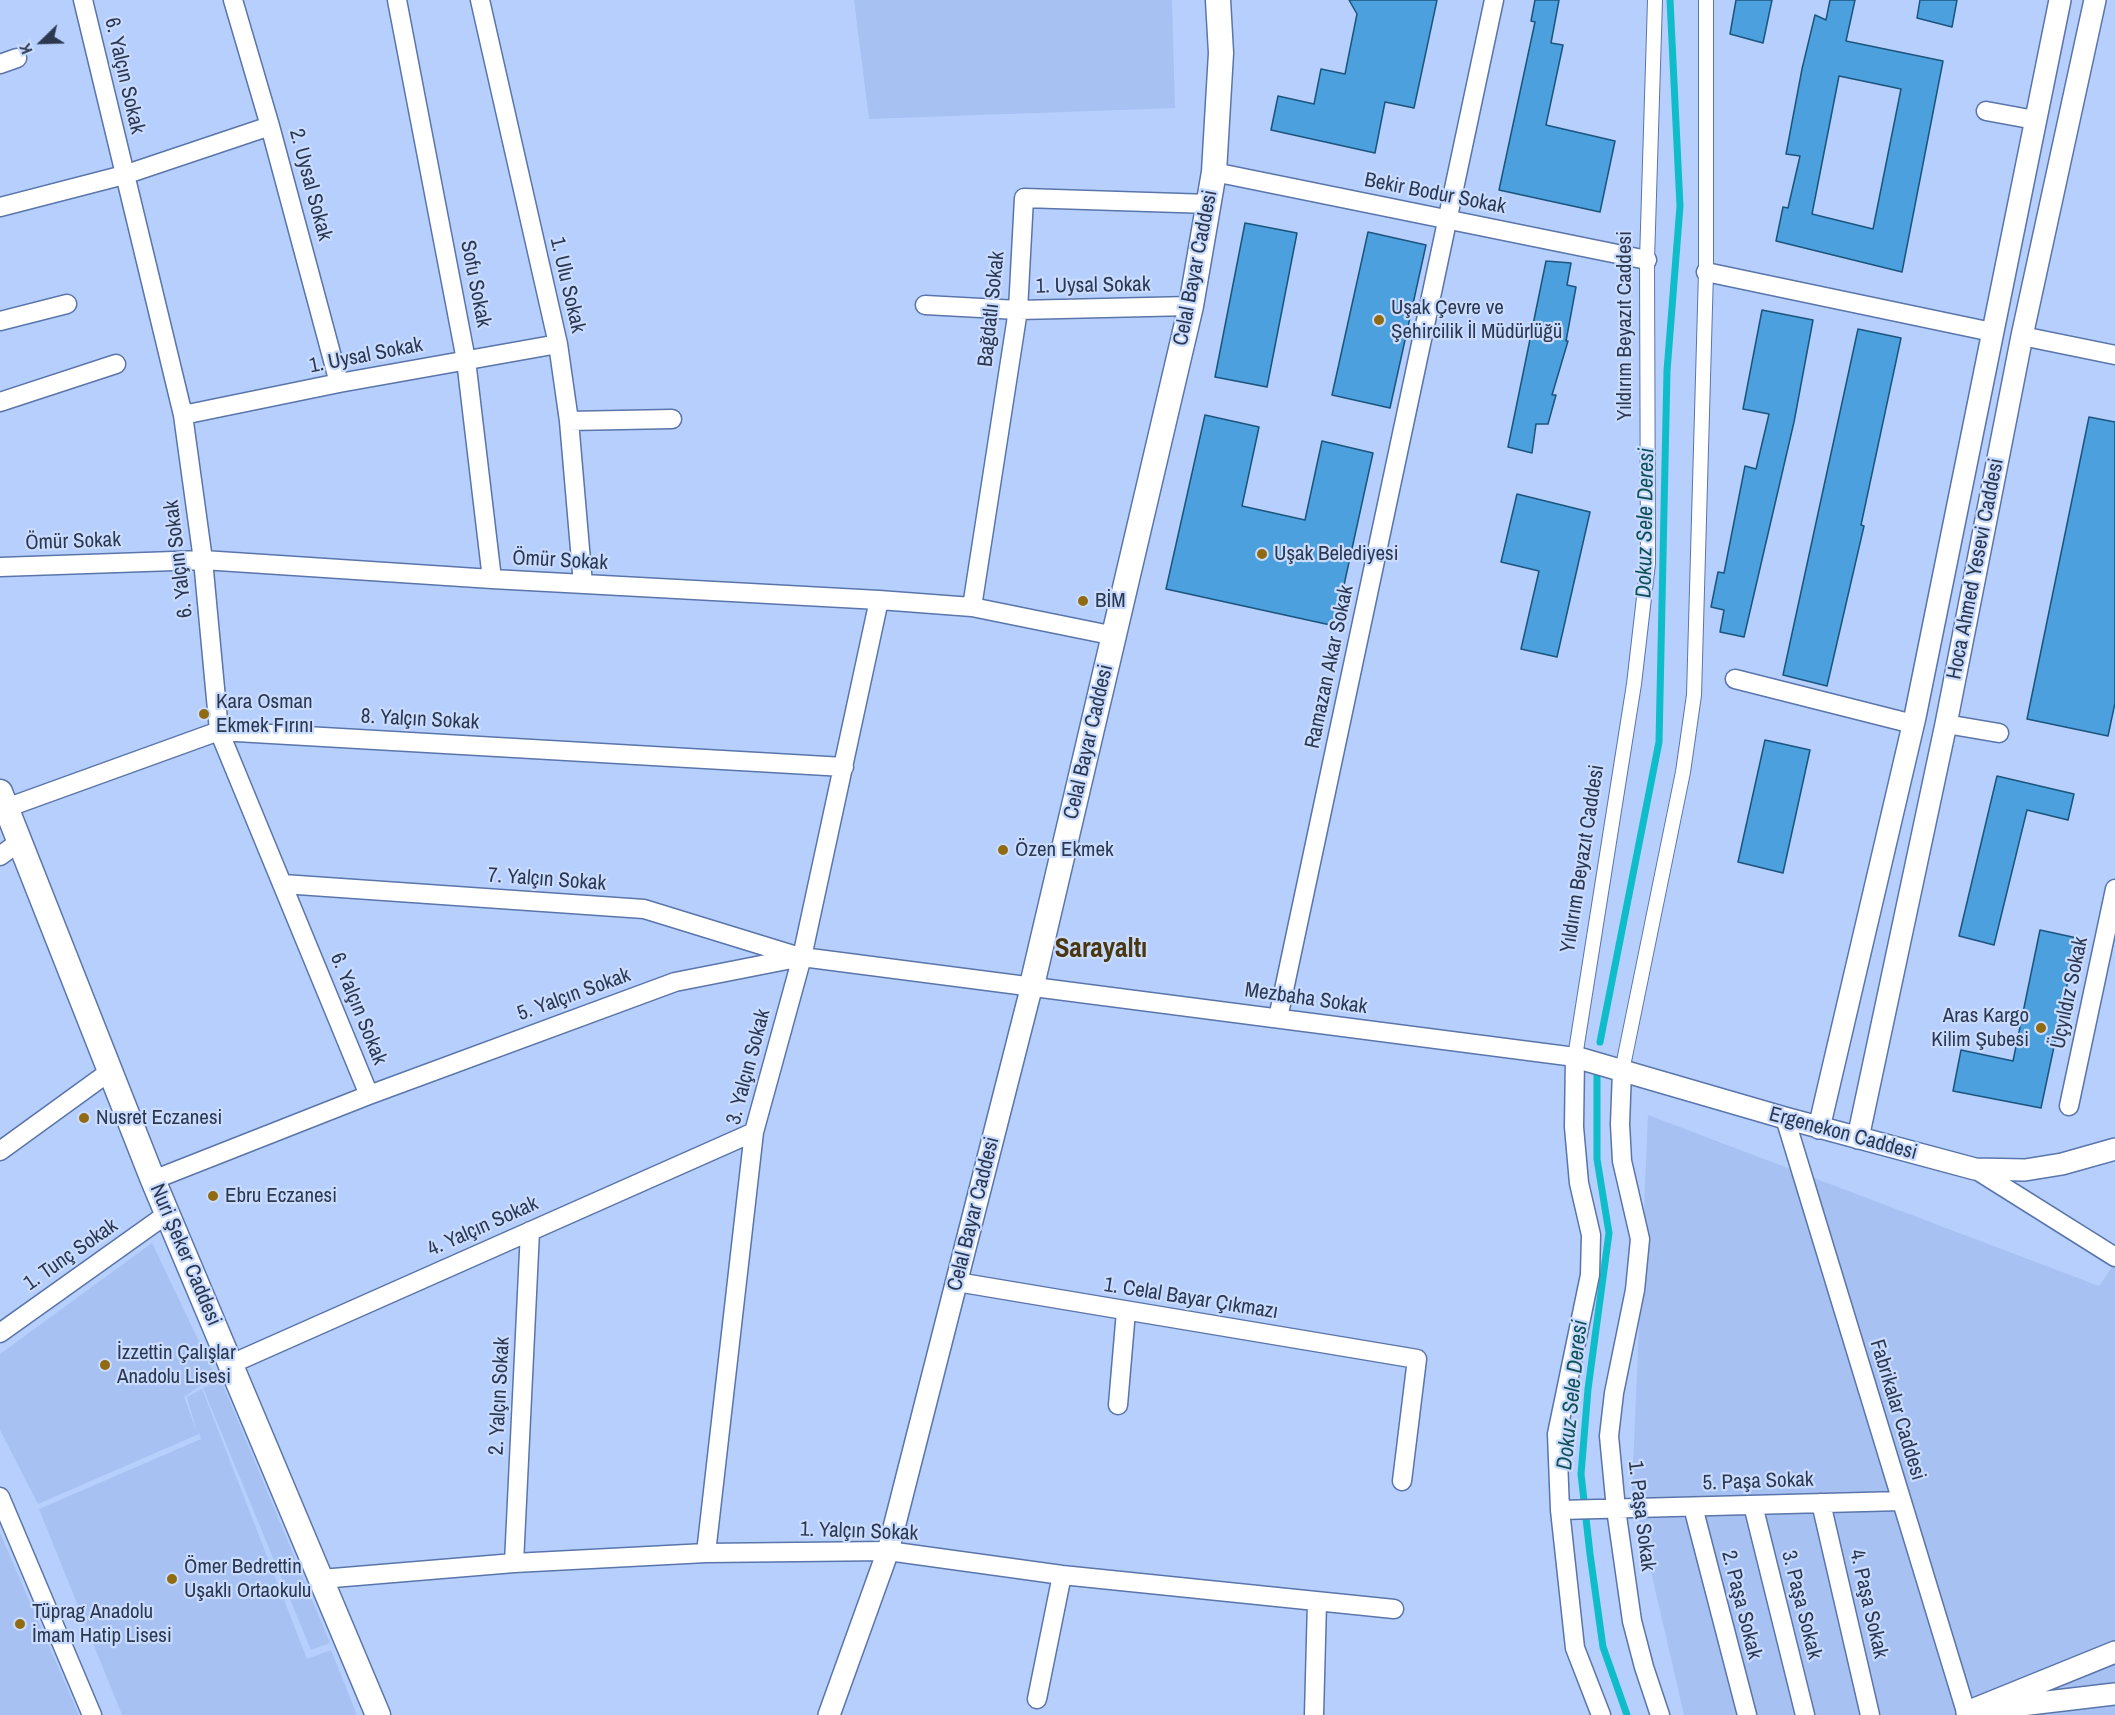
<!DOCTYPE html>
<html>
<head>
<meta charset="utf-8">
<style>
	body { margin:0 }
	#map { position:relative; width:2115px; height:1715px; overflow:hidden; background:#b6cffd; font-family:"Archivo Narrow",sans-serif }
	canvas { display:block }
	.north { position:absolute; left:12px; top:12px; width:60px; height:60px; -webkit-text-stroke:4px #c9dcff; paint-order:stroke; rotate:247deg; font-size:16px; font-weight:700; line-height:24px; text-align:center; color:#2c384f }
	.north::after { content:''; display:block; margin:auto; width:21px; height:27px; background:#2c384f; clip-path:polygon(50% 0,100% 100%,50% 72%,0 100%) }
</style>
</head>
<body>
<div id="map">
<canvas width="2115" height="1715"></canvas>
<div class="north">K</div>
</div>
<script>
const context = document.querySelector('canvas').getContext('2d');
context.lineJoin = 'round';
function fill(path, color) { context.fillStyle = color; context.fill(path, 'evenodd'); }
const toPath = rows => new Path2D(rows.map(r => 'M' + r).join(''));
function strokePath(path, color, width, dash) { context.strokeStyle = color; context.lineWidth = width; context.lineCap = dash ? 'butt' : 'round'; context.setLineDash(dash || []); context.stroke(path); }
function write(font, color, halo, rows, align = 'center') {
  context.font = font + ' "Archivo Narrow",sans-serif'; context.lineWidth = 4.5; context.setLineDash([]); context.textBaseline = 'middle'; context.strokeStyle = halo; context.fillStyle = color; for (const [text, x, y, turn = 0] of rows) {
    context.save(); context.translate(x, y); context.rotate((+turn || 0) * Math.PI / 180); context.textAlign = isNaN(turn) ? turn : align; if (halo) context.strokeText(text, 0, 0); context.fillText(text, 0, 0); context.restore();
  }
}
const built = toPath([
	[854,0,1172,0,1175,108,869,119],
	[1648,1115,2099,1286,2115,1263,2115,1715,1684,1715,1632,1489],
	[152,1243,215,1375,184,1397,197,1432,187,1397,202,1389,307,1659,331,1650,357,1715,122,1715,39,1509,201,1439,199,1434,38,1504,0,1430,0,1354],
	[221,1380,330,1643,311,1650,203,1388],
	[0,1533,79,1715,0,1715]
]);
const stream = toPath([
	[1600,1042,1659,742,1667,371,1680,206,1670,0],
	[1597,1075,1597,1159,1609,1233,1588,1389,1581,1474,1590,1554,1603,1647,1627,1715]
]);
const building = toPath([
	[1349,0,1437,0,1414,108,1385,102,1375,153,1271,130,1278,96,1314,104,1321,69,1345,74,1357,14,1349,0],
	[1535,0,1559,0,1551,43,1563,45,1546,125,1615,141,1600,212,1499,190,1535,22,1531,21,1535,0],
	[1736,0,1772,0,1763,43,1730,34,1736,0],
	[1830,0,1855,0,1846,41,1943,61,1902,272,1776,241,1783,207,1788,208,1800,156,1786,154,1802,69,1815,15,1826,20,1830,0],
	[1839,76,1901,89,1873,229,1812,214,1839,76],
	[1920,0,1957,0,1952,27,1917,18,1920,0],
	[1245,223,1297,233,1267,387,1215,377,1245,223],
	[1368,232,1426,245,1390,408,1332,395,1368,232],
	[1546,261,1571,263,1567,285,1576,287,1566,341,1568,341,1552,395,1556,395,1548,424,1536,424,1532,453,1508,447,1546,261],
	[1762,310,1813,320,1794,422,1744,637,1720,632,1724,610,1711,607,1718,572,1724,573,1745,466,1756,469,1769,414,1743,409,1762,310],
	[1858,329,1901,338,1861,525,1864,526,1827,686,1783,675,1858,329],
	[1205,415,1259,427,1242,506,1305,520,1322,441,1373,453,1335,626,1166,589,1205,415],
	[2089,417,2115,422,2115,703,2108,736,2027,719,2089,417],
	[1517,494,1590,512,1557,657,1521,649,1539,571,1501,562,1517,494],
	[1765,740,1810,750,1783,873,1738,862,1765,740],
	[1997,776,2074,794,2068,820,2027,810,1994,945,1959,936,1997,776],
	[2040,930,2077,938,2041,1108,1953,1091,1961,1050,2013,1061,2040,930]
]);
const pedestrian = toPath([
	[1575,1057,1634,684,1648,563,1647,260,1655,0],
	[1622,1071,1683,772,1694,695,1706,272,1706,0]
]);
const minor = toPath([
	[83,0,183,415,203,560,219,731,369,1095],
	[233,0,270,126,339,383],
	[397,0,466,360,492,579],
	[480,0,558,344,569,421,583,584],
	[0,64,17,58],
	[1986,111,2035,120],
	[1214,172,1647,260],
	[0,207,124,175,270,126],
	[1706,272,1992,332],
	[925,305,1018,310,1191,306],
	[0,321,67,304],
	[2022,336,2115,355],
	[0,402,116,364],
	[183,415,339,383,558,344],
	[569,421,672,419],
	[0,567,203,560,492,579,879,600,972,607,1115,636],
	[972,607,1018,310,1024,198,1210,204],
	[1735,679,1913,724],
	[1946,724,1999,733],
	[6,808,219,731,844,767],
	[0,856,19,842],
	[283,884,644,909,800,957],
	[1278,1018,1494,0],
	[1622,1071,1620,1124,1622,1161,1640,1239,1635,1290,1614,1393,1609,1436,1616,1509,1632,1621,1644,1667,1660,1715],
	[2069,1106,2115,889],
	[1785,1118,1967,1715],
	[0,1151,109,1072],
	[1975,1169,2115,1257],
	[153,1180,369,1095,675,982,802,957,1575,1057,1574,1127,1579,1183,1591,1235,1590,1275,1557,1434,1560,1510,1575,1648,1601,1715],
	[957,1282,1417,1359,1402,1481],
	[0,1333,167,1214],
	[231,1364,754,1132],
	[1118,1405,1126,1311],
	[0,1497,92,1715],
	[1821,1503,1870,1715],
	[1753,1505,1805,1715],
	[1693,1507,1747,1715],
	[1560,1510,1901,1501],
	[706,1553,754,1132,802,957,879,600],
	[514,1563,530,1231],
	[321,1579,514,1563,706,1553,888,1551,1062,1575,1394,1609],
	[1037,1699,1062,1575],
	[1314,1715,1317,1602]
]);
const tertiary = toPath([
	[1575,1057,1785,1118,1975,1169,2025,1170,2062,1164,2115,1149],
	[1819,1128,1915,717,2060,0],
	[1858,1138,1946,724,2022,336,2095,0],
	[1996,1708,2115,1694],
	[1967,1712,2115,1652],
	[829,1715,888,1551,1032,985]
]);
const secondary = toPath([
	[0,792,153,1180,378,1715],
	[1032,985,1191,306,1214,172,1221,53,1218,0]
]);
const markers = [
	[1379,320,6,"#906b11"],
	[1262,554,6,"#906b11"],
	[1083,601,6,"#906b11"],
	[204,714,6,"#906b11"],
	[1003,850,6,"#906b11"],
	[2041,1028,6,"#906b11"],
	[84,1118,6,"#906b11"],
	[213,1196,6,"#906b11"],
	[105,1365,6,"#906b11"],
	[172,1579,6,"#906b11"],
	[20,1624,6,"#906b11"]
];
const streetNames = [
	["6. Yalçın Sokak",124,76,77],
	["2. Uysal Sokak",310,185,75],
	["Bekir Bodur Sokak",1435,194,11],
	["Celal Bayar Caddesi",1196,268,-79],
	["Sofu Sokak",475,284,79],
	["1. Ulu Sokak",567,285,77],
	["1. Uysal Sokak",1093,286,-1],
	["Bağdatlı Sokak",992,309,-84],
	["Yıldırım Beyazıt Caddesi",1625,326,-90],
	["1. Uysal Sokak",366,356,-11],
	["Ömür Sokak",73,542,-2],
	["6. Yalçın Sokak",179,559,-97],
	["Ömür Sokak",560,561,3],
	["Hoca Ahmed Yesevi Caddesi",1976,569,-79],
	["Ramazan Akar Sokak",1330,667,-78],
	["8. Yalçın Sokak",420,720,3],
	["Celal Bayar Caddesi",1089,742,-77],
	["Yıldırım Beyazıt Caddesi",1583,859,-81],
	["7. Yalçın Sokak",547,880,4],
	["Üçyıldız Sokak",2070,993,-78],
	["5. Yalçın Sokak",574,995,-20],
	["Mezbaha Sokak",1306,999,8],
	["6. Yalçın Sokak",358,1009,68],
	["3. Yalçın Sokak",749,1067,-75],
	["Ergenekon Caddesi",1843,1134,15],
	["Celal Bayar Caddesi",974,1214,-76],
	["4. Yalçın Sokak",483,1227,-24],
	["1. Tunç Sokak",71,1255,-35],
	["Nuri Şeker Caddesi",185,1255,67],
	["1. Celal Bayar Çıkmazı",1191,1299,9],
	["2. Yalçın Sokak",500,1396,-87],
	["Fabrikalar Caddesi",1897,1410,73],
	["5. Paşa Sokak",1758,1482,-2],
	["1. Paşa Sokak",1641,1516,83],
	["1. Yalçın Sokak",859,1532,2],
	["4. Paşa Sokak",1868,1604,77],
	["2. Paşa Sokak",1741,1605,76],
	["3. Paşa Sokak",1801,1605,76]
];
const poiNames = [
	["Uşak Çevre ve",1391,308],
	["Şehircilik İl Müdürlüğü",1391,332],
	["Uşak Belediyesi",1274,554],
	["BİM",1095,601],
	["Kara Osman",216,702],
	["Ekmek Fırını",216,726],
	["Özen Ekmek",1015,850],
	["Aras Kargo",2029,1016,"right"],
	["Kilim Şubesi",2029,1040,"right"],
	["Nusret Eczanesi",96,1118],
	["Ebru Eczanesi",225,1196],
	["İzzettin Çalışlar",117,1353],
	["Anadolu Lisesi",117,1377],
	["Ömer Bedrettin",184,1567],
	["Uşaklı Ortaokulu",184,1591],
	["Tüprag Anadolu",32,1612],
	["İmam Hatip Lisesi",32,1636]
];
const waterNames = [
	["Dokuz Sele Deresi",1646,523,-89],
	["Dokuz Sele Deresi",1573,1395,-84]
];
const districtNames = [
	["Sarayaltı",1101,950]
];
fill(built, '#a7c1f3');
strokePath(stream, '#0ebdc9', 7);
fill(building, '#4ca0de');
strokePath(building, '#1b547c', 1.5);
strokePath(pedestrian, '#5a75aa', 16);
strokePath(minor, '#5a75aa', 21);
strokePath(tertiary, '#5a75aa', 24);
strokePath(secondary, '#5a75aa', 27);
strokePath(pedestrian, '#fff', 14);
strokePath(minor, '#fff', 18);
strokePath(tertiary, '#fff', 21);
strokePath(secondary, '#fff', 24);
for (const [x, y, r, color] of markers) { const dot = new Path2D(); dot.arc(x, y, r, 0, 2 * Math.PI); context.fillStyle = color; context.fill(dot); strokePath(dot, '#c9dcff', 2); }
write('21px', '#2c384f', '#c9dcff', streetNames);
write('21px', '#2c384f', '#c9dcff', poiNames, 'left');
write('italic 22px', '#115055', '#c9dcff', waterNames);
write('bold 27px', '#493710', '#c9dcff', districtNames);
</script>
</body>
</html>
